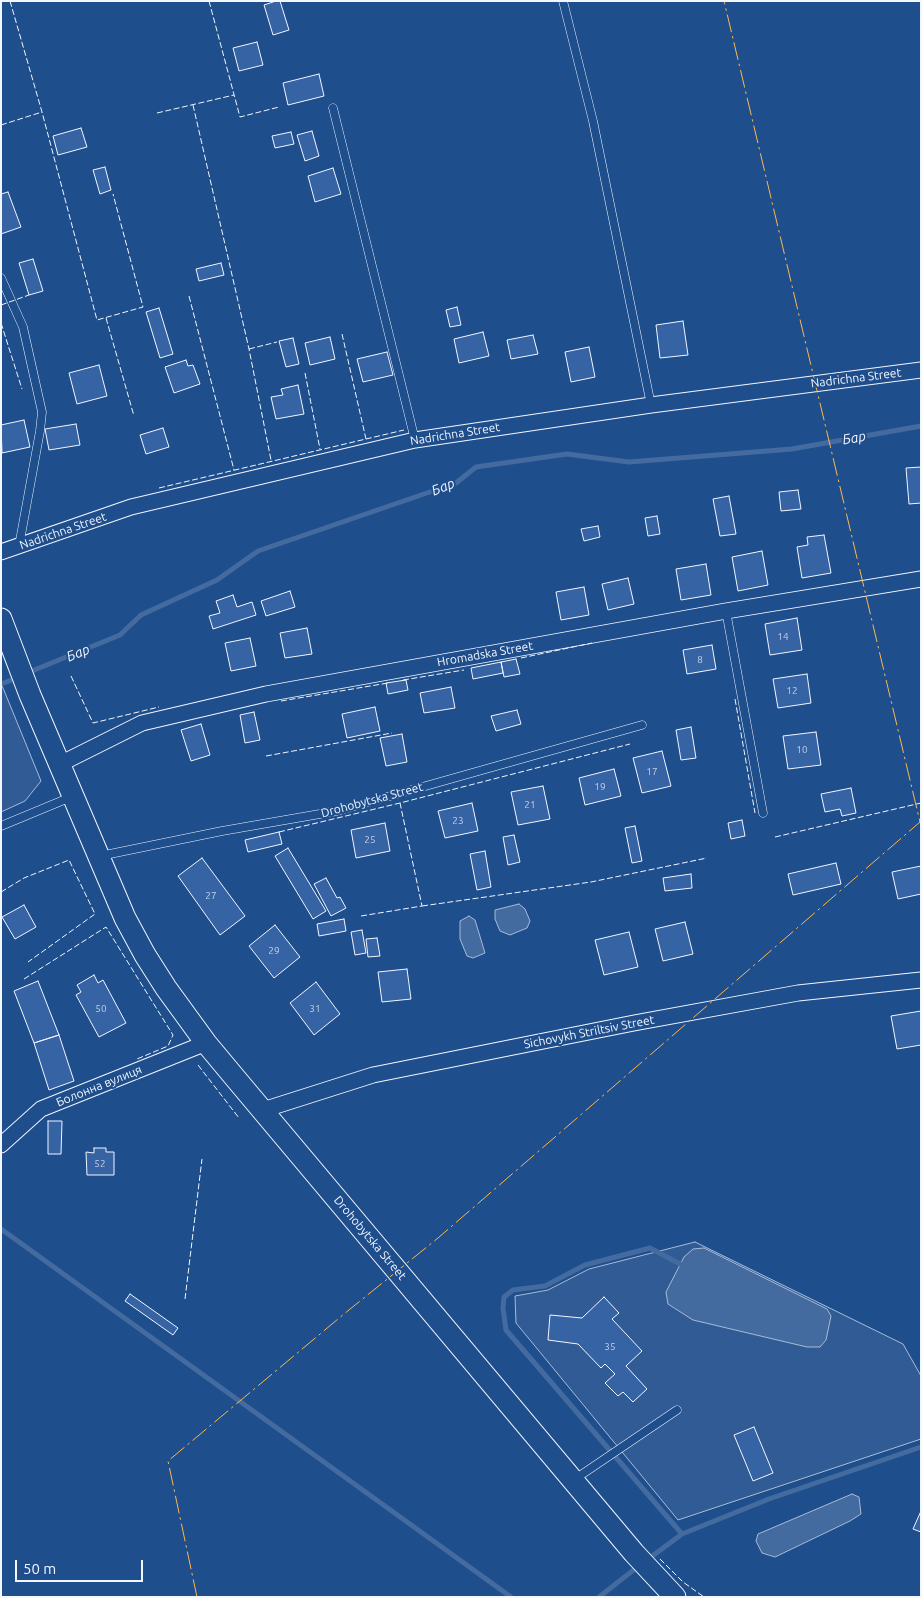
<!DOCTYPE html>
<html>
<head>
<meta charset="utf-8">
<style>
	body { margin:0 }
	#map { position:relative; width:922px; height:1598px; overflow:hidden; background:#1f4e8c; font-family:Ubuntu,sans-serif }
	canvas { display:block }
	.frame { position:absolute; inset:0; border:2px solid #f2f6ff; pointer-events:none }
	.scale { position:absolute; left:15px; top:1560px; width:128px; height:22px; box-sizing:border-box; border:2px solid #f2f6ff; border-top:0; padding-left:6px; font-size:15px; line-height:18px; white-space:nowrap; color:#f2f6ff; -webkit-text-stroke:4px #1f4e8c; paint-order:stroke }
</style>
</head>
<body>
<div id="map">
<canvas width="922" height="1598"></canvas>
<div class="frame"></div>
<div class="scale">50 m</div>
</div>
<script>
const context = document.querySelector('canvas').getContext('2d');
context.lineJoin = 'round';
function fill(path, color) { context.fillStyle = color; context.fill(path, 'evenodd'); }
const toPath = rows => new Path2D(rows.map(r => 'M' + r).join(''));
function strokePath(path, color, width, dash) { context.strokeStyle = color; context.lineWidth = width; context.lineCap = dash ? 'butt' : 'round'; context.setLineDash(dash || []); context.stroke(path); }
function write(font, color, halo, rows, align = 'center') {
  context.font = font + ' Ubuntu,sans-serif'; context.lineWidth = 4; context.setLineDash([]); context.textBaseline = 'middle'; context.strokeStyle = halo; context.fillStyle = color; for (const [text, x, y, turn = 0] of rows) {
    context.save(); context.translate(x, y); context.rotate((+turn || 0) * Math.PI / 180); context.textAlign = isNaN(turn) ? turn : align; if (halo) context.strokeText(text, 0, 0); context.fillText(text, 0, 0); context.restore();
  }
}
const built = toPath([
	[1,683,41,781,25,801,1,812,1,683],
	[695,1242,903,1344,921,1376,921,1439,678,1520,516,1323,515,1296,548,1290,589,1269,695,1242]
]);
const water = toPath([
	[519,904,525,909,530,921,527,928,510,935,500,931,495,919,495,910,519,904],
	[469,916,475,920,485,953,473,958,467,956,460,939,460,921,469,916],
	[704,1248,827,1309,831,1316,826,1340,820,1347,807,1347,693,1320,668,1304,666,1292,684,1257,693,1249,704,1248],
	[852,1494,859,1497,861,1514,850,1521,775,1557,762,1553,756,1541,758,1534,852,1494]
]);
const stream = toPath([
	[27,673,120,635,141,615,217,580,258,551,456,483,476,467,567,454,629,462,792,449,921,426],
	[1,684,17,678],
	[1,1229,511,1597],
	[680,1264,650,1248,585,1265,545,1286,513,1290,504,1297,503,1308,506,1330,682,1534],
	[647,1560,682,1534,769,1499,921,1447],
	[599,1597,640,1565]
]);
const building = toPath([
	[276,1,280,1,289,30,273,35,264,5,276,1],
	[257,42,263,65,239,71,233,48,257,42],
	[319,74,324,96,288,105,283,83,319,74],
	[81,128,87,147,58,155,53,136,81,128],
	[312,131,319,156,305,161,297,135,312,131],
	[291,132,294,144,275,148,272,136,291,132],
	[105,167,111,190,100,194,93,170,105,167],
	[333,168,341,194,315,202,308,176,333,168],
	[8,192,21,227,1,234,1,194,8,192],
	[33,259,43,291,29,295,19,263,33,259],
	[221,263,224,275,199,281,196,269,221,263],
	[457,307,461,325,450,327,446,310,457,307],
	[159,308,173,354,160,358,146,312,159,308],
	[683,321,688,355,660,358,656,325,683,321],
	[483,332,489,356,459,363,454,339,483,332],
	[533,335,538,354,511,359,507,340,533,335],
	[330,337,335,359,310,365,305,343,330,337],
	[293,338,299,364,286,367,279,341,293,338],
	[589,347,595,377,571,382,565,352,589,347],
	[387,352,393,375,363,382,357,359,387,352],
	[186,360,188,366,193,365,200,384,174,393,165,367,186,360],
	[99,365,107,396,77,404,69,373,99,365],
	[298,385,304,414,276,419,271,397,283,395,281,389,298,385],
	[24,420,30,447,2,453,1,425,24,420],
	[76,424,80,445,49,450,45,429,76,424],
	[163,428,169,447,146,454,140,435,163,428],
	[921,467,921,503,909,504,906,468,921,467],
	[798,490,801,509,781,511,779,492,798,490],
	[729,496,736,534,720,536,713,499,729,496],
	[657,516,660,534,648,536,645,518,657,516],
	[598,526,600,537,584,541,581,529,598,526],
	[824,535,831,573,802,578,797,547,808,545,807,537,824,535],
	[762,551,768,585,738,591,732,557,762,551],
	[706,564,711,595,681,600,676,569,706,564],
	[628,578,634,604,608,610,602,584,628,578],
	[584,587,589,615,561,620,556,592,584,587],
	[290,591,295,607,266,616,261,601,290,591],
	[233,595,237,607,252,602,256,615,213,629,209,616,220,613,216,601,233,595],
	[797,618,802,650,770,655,765,624,797,618],
	[307,628,312,654,285,658,280,633,307,628],
	[250,638,256,666,231,671,225,643,250,638],
	[712,645,716,669,687,674,683,650,712,645],
	[516,659,520,674,504,677,501,662,516,659],
	[501,662,503,673,473,679,471,668,501,662],
	[807,674,811,703,778,708,773,679,807,674],
	[406,680,408,690,388,694,386,683,406,680],
	[451,687,455,708,424,713,420,693,451,687],
	[375,707,380,731,347,738,342,714,375,707],
	[517,710,521,724,496,731,491,716,517,710],
	[254,712,260,740,245,743,240,715,254,712],
	[201,724,210,755,191,761,181,730,201,724],
	[691,727,696,758,681,760,676,730,691,727],
	[816,732,821,765,788,769,783,736,816,732],
	[402,734,407,762,386,766,380,738,402,734],
	[662,751,671,786,642,793,633,758,662,751],
	[614,769,621,796,585,805,579,778,614,769],
	[543,786,550,819,518,825,511,792,543,786],
	[851,788,856,813,842,816,840,809,825,812,821,794,851,788],
	[472,803,478,831,445,838,438,811,472,803],
	[742,820,745,836,731,839,728,823,742,820],
	[385,823,390,851,356,858,351,830,385,823],
	[635,826,642,861,632,863,625,828,635,826],
	[279,832,282,844,248,852,245,840,279,832],
	[514,835,520,862,508,865,503,837,514,835],
	[288,848,326,911,313,919,275,856,288,848],
	[485,851,491,887,477,890,470,854,485,851],
	[202,858,245,916,220,935,178,876,202,858],
	[836,863,841,884,793,895,788,874,836,863],
	[921,866,921,894,898,899,892,872,921,866],
	[691,874,692,888,665,891,663,878,691,874],
	[326,878,337,898,340,897,346,908,331,916,314,884,326,878],
	[24,905,36,927,15,939,2,917,24,905],
	[344,919,346,931,319,936,317,924,344,919],
	[685,922,693,954,663,961,655,929,685,922],
	[275,925,300,957,274,978,249,946,275,925],
	[362,930,366,953,355,955,351,932,362,930],
	[629,932,638,967,604,975,595,940,629,932],
	[377,938,380,956,368,957,366,939,377,938],
	[407,969,411,999,382,1002,378,972,407,969],
	[94,975,98,983,103,980,126,1023,99,1037,76,995,81,992,77,985,94,975],
	[38,981,59,1035,34,1043,14,991,38,981],
	[316,982,340,1014,314,1035,290,1003,316,982],
	[921,1011,921,1045,897,1049,891,1016,921,1011],
	[59,1035,74,1081,49,1090,34,1043,59,1035],
	[48,1121,62,1121,61,1154,48,1154,48,1121],
	[94,1148,106,1148,106,1152,114,1152,114,1175,87,1175,86,1152,94,1153,94,1148],
	[130,1294,178,1328,173,1335,125,1301,130,1294],
	[604,1297,619,1313,612,1319,642,1351,626,1366,647,1389,633,1402,623,1392,618,1396,605,1383,615,1374,605,1364,601,1368,578,1344,548,1340,550,1315,582,1318,604,1297],
	[754,1427,773,1473,753,1481,734,1435,754,1427],
	[921,1511,921,1532,913,1529,921,1511]
]);
const lane = toPath([
	[563,1,593,121,651,405],
	[333,108,415,440],
	[1,278,23,327,42,412,40,431,19,546],
	[726,611,763,813],
	[1,826,71,797],
	[100,856,222,831,337,811,642,725],
	[575,1479,677,1410]
]);
const street = toPath([
	[1,552,131,507,415,440,651,405,921,370],
	[60,764,142,723,266,694,726,611,921,579],
	[263,1110,373,1075,634,1023,798,993,921,980],
	[1,1145,41,1109,206,1043]
]);
const secondary = toPath([
	[1,619,30,695,125,918,145,955,166,988,206,1043,236,1079,634,1553,675,1597]
]);
const fence = toPath([
	[10,1,42,112,97,320,143,307,113,194],
	[209,1,240,117,279,107],
	[193,105,249,349,271,460],
	[157,113,234,95],
	[1,125,42,112],
	[189,296,234,470],
	[1,305,29,295],
	[106,318,134,416],
	[1,323,22,389],
	[342,334,366,439],
	[249,349,277,342],
	[305,373,320,449],
	[159,488,404,430],
	[521,658,592,643],
	[71,676,93,723,159,707],
	[403,680,464,670],
	[735,699,755,813],
	[281,701,388,683],
	[266,756,392,733],
	[279,832,400,803,630,744],
	[775,837,921,803],
	[1,892,24,878,69,860,95,914,28,962],
	[422,906,591,882,707,858],
	[361,916,422,906,400,803],
	[24,979,106,927,173,1035,168,1046,137,1059],
	[198,1065,239,1118],
	[185,1299,202,1159],
	[660,1559,683,1582,704,1597]
]);
const power = toPath([
	[197,1597,168,1461,344,1314,438,1238,920,822,724,1]
]);
const numberNames = [
	["14",783,637],
	["8",700,660],
	["12",792,691],
	["10",802,750],
	["17",652,772],
	["19",600,787],
	["21",530,805],
	["23",458,821],
	["25",370,840],
	["27",211,896],
	["29",274,951],
	["50",101,1009],
	["31",315,1009],
	["52",100,1164],
	["35",610,1347]
];
const streetNames = [
	["Nadrichna Street",856,378,-7],
	["Nadrichna Street",455,434,-9],
	["Nadrichna Street",63,531,-19],
	["Hromadska Street",485,654,-10],
	["Drohobytska Street",372,800,-15],
	["Sichovykh Striltsiv Street",589,1032,-11],
	["Болонна вулиця",99,1086,-22],
	["Drohobytska Street",370,1238,50]
];
const waterNames = [
	["Бар",854,438,-10],
	["Бар",443,487,-22],
	["Бар",78,653,-22]
];
fill(built, '#305b95');
strokePath(built, '#a8bbd7', 1);
fill(water, '#446ba0');
strokePath(water, '#a8bbd7', 1);
strokePath(stream, '#446ba0', 5);
fill(building, '#3563a3');
strokePath(building, '#f2f6ff', 1);
strokePath(lane, '#f2f6ff', 9);
strokePath(street, '#f2f6ff', 17);
strokePath(secondary, '#f2f6ff', 23);
strokePath(lane, '#1f4e8c', 8);
strokePath(street, '#1f4e8c', 15);
strokePath(secondary, '#1f4e8c', 21);
strokePath(fence, '#f2f6ff', 1, [6, 2.5]);
strokePath(power, '#ffb74d', 1, [18, 4, 2.5, 4]);
write('10px', '#c3d1e8', null, numberNames);
write('12px', '#f2f6ff', '#1f4e8c', streetNames);
write('italic 14px', '#f2f6ff', '#1f4e8c', waterNames);
</script>
</body>
</html>
